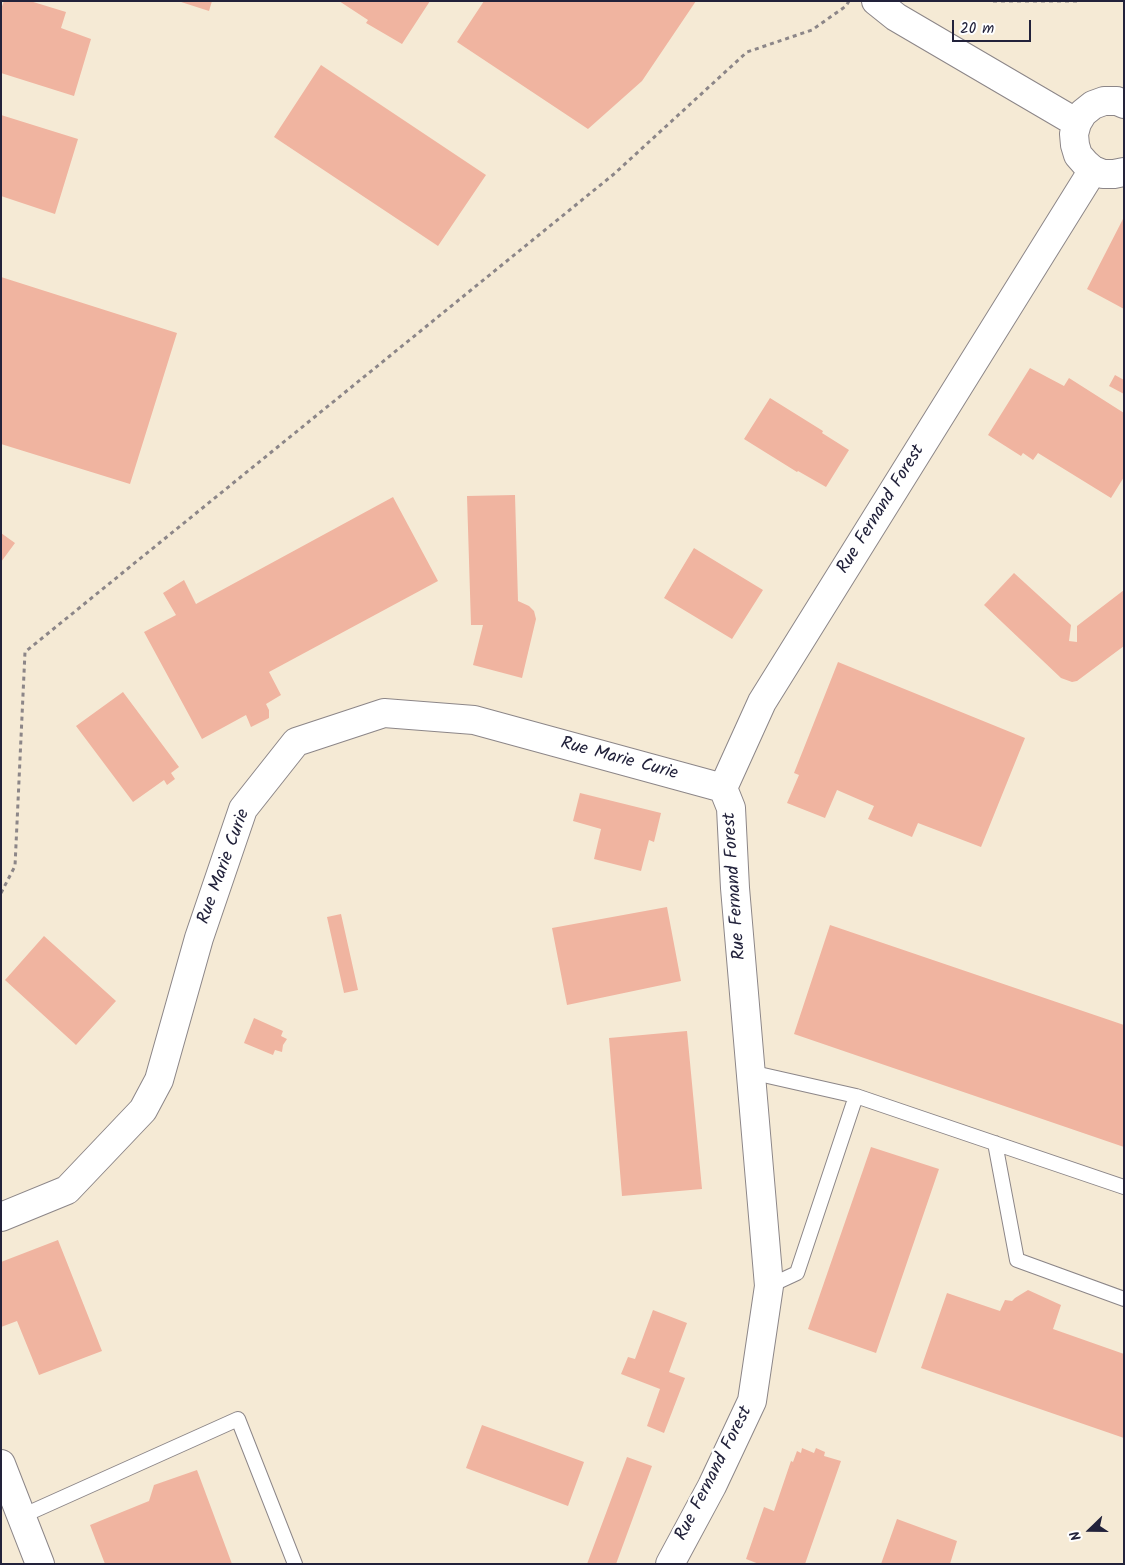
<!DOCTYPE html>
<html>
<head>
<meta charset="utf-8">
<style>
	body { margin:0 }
	#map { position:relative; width:1125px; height:1565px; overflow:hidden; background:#f5ead5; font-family:Kalam,sans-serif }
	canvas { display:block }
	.frame { position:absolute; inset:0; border:2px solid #22223b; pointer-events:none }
	.north { position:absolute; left:1065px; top:1505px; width:50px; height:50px; -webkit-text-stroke:4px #fff; paint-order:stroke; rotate:248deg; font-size:14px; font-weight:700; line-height:20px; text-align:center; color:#22223b }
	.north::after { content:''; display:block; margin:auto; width:18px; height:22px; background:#22223b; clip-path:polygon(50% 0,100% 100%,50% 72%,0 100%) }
	.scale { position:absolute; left:952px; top:20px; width:79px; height:22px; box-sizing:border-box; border:2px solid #22223b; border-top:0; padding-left:6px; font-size:15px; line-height:18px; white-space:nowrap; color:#22223b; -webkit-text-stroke:4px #fff; paint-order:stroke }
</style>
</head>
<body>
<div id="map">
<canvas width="1125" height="1565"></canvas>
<div class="frame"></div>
<div class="north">N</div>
<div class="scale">20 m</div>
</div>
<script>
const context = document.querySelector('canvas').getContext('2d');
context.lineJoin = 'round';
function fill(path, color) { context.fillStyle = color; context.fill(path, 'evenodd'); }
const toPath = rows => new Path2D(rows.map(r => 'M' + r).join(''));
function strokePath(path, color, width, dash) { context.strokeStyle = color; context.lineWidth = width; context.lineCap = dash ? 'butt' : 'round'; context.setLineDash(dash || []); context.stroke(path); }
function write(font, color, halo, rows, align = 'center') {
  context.font = font + ' Kalam,sans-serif'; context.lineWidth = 5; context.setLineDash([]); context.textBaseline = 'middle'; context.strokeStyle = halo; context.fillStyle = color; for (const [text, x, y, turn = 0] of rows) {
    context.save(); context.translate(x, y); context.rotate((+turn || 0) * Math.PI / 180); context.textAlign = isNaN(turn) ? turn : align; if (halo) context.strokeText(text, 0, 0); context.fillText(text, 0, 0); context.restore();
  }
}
const building = toPath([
	[4,1,30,1,66,12,61,28,91,39,74,96,1,73,1,9],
	[178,1,212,1,209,11],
	[339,1,430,1,402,44,366,23,368,20],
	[484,1,696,1,642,81,588,129,457,42],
	[321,65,486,175,438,246,274,137],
	[1,115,78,139,55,214,1,196],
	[1124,217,1124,309,1087,289],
	[1,277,177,333,130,484,1,444],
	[1030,368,1064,386,1069,378,1124,413,1124,477,1111,498,1038,453,1033,460,1023,453,1021,456,988,435],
	[1115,375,1124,380,1124,394,1109,386],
	[770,398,823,431,822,433,849,450,826,487,798,471,797,472,744,439],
	[515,495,518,601,529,606,534,611,536,619,522,678,473,665,483,625,471,625,467,496],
	[393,497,438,581,269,672,281,695,266,704,269,710,269,718,251,727,246,715,202,739,144,632,176,615,163,593,184,580,196,604],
	[1,533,15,543,1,562],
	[694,548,763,590,732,639,664,598],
	[1014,573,1071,625,1069,641,1077,642,1077,626,1124,590,1124,646,1077,681,1072,682,1061,678,984,605],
	[838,662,1025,738,981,847,918,823,912,837,868,819,874,806,837,790,825,818,787,803,799,775,794,773],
	[123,692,179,767,171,773,175,779,167,785,164,780,133,802,76,726],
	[580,793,661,813,654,842,649,840,641,871,594,859,601,829,573,821],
	[667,907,681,981,567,1005,552,928],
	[341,914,358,990,344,993,327,917],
	[830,925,1124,1025,1124,1147,794,1034],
	[44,936,116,1001,76,1045,5,980],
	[254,1018,283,1031,281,1036,287,1039,283,1045,282,1052,275,1050,273,1055,244,1043],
	[687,1031,702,1189,622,1196,609,1038],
	[871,1147,939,1169,876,1353,808,1329],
	[58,1240,102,1351,39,1375,17,1321,1,1327,1,1262],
	[1028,1290,1061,1305,1053,1329,1124,1354,1124,1438,921,1368,947,1293,1000,1311,1005,1300,1012,1301,1015,1298],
	[653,1310,687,1323,669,1372,685,1378,664,1433,647,1426,660,1389,621,1374,628,1357,635,1359],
	[482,1425,584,1462,568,1506,466,1468],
	[802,1448,814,1453,816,1448,825,1452,824,1456,841,1461,805,1564,759,1564,746,1559,764,1507,774,1511,791,1461,793,1462,797,1451,801,1453],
	[627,1457,652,1466,616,1564,587,1564],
	[197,1470,232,1564,105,1564,90,1525,149,1501,154,1485],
	[897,1519,957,1541,950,1564,881,1564]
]);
const path = toPath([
	[993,1,1079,1],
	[1,893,15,866,25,652,614,174,747,52,812,30,846,6,849,1]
]);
const service = toPath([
	[750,1072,856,1096,1124,1187],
	[995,1143,1017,1260,1124,1299],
	[769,1286,797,1273,856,1096],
	[22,1516,238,1419,295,1564]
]);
const minor = toPath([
	[1,1217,67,1190,143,1110,159,1080,199,938,243,809,296,742,384,713,474,720,723,788],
	[670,1564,712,1486,752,1401,769,1286,735,888,731,808,723,788,762,702,1093,170]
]);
const tertiary = toPath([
	[876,1,896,17,1077,123],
	[1124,104,1117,101,1104,101,1093,105,1083,113,1077,123,1074,134,1075,145,1078,155,1085,163,1093,170,1103,174,1114,174,1124,172],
	[1,1464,40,1564]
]);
const streetNames = [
	["Rue Fernand Forest",882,510,-58],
	["Rue Marie Curie",619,760,15],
	["Rue Marie Curie",225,867,-70],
	["Rue Fernand Forest",736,886,-94],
	["Rue Fernand Forest",715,1474,-63]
];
fill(building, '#f0b4a0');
strokePath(service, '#8c8688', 16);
strokePath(minor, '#8c8688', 30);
strokePath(tertiary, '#8c8688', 30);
strokePath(path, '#8c8688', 3, [4, 4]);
strokePath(service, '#fff', 14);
strokePath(minor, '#fff', 28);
strokePath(tertiary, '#fff', 28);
write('18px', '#22223b', '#fff', streetNames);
</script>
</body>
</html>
